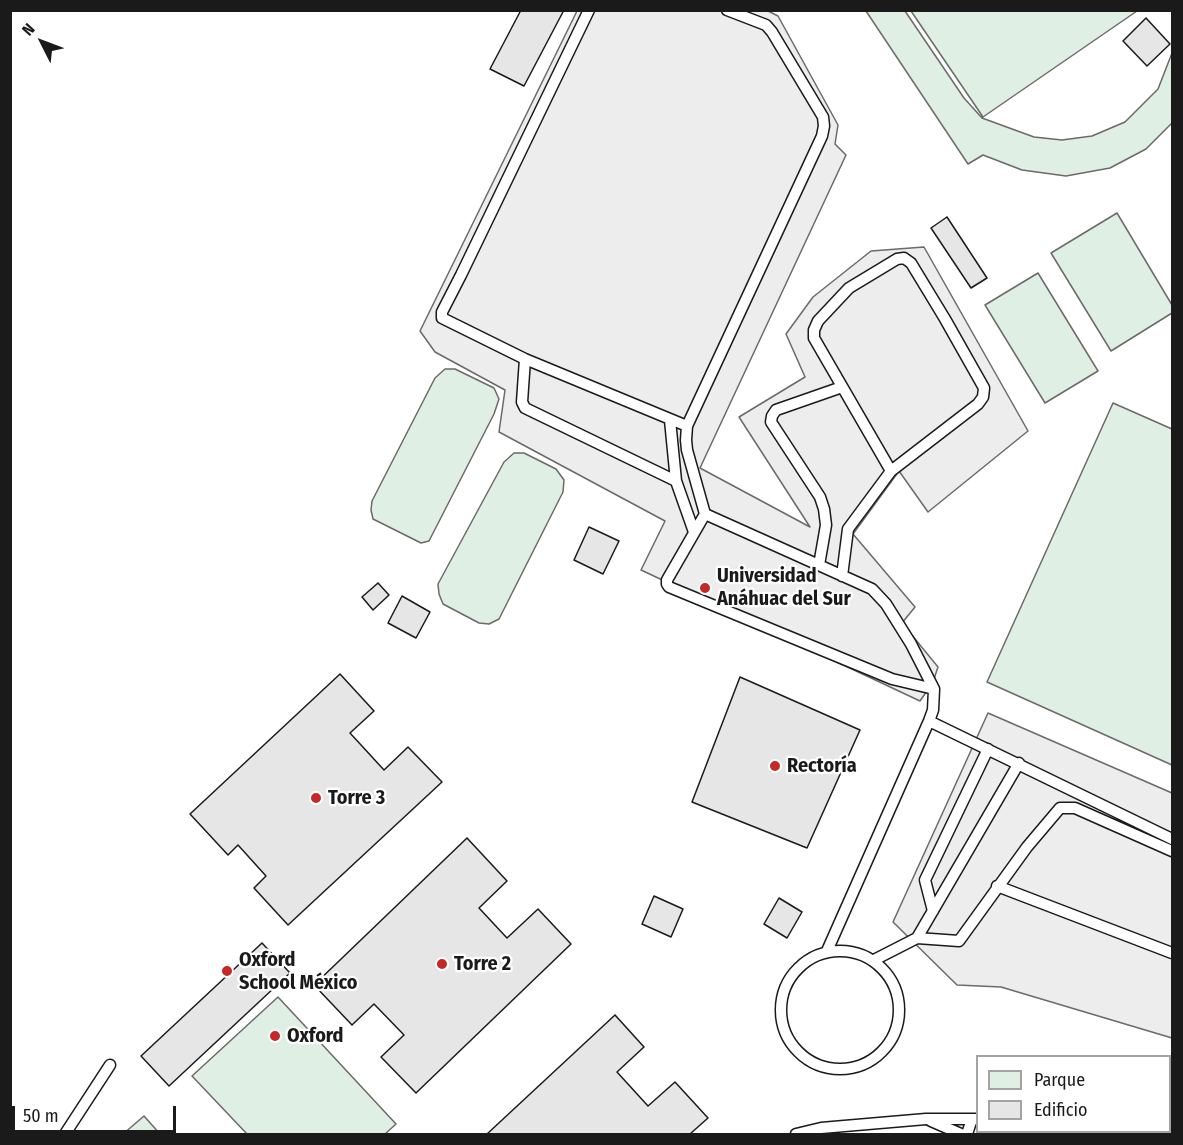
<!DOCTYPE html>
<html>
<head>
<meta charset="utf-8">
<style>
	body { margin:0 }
	#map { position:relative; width:1183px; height:1145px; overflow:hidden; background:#fff; font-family:"Fira Sans Condensed",sans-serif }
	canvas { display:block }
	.frame { position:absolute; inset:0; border:12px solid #1a1a1a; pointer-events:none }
	.legend { position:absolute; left:976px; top:1055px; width:195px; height:78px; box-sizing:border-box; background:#fff; border:2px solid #a3a3a3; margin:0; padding:8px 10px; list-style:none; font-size:18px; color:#1a1a1a }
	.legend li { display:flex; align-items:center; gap:12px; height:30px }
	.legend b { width:30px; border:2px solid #a3a3a3 }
	.north { position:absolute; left:12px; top:12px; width:60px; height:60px; -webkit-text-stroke:4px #fff; paint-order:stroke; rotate:312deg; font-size:16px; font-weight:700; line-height:24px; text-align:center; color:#1a1a1a }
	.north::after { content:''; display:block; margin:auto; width:21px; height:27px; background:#1a1a1a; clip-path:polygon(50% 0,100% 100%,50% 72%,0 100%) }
	.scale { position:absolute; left:12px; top:1106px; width:164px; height:27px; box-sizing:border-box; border:3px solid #1a1a1a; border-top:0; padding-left:8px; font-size:18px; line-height:21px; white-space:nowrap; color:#1a1a1a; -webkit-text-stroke:4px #fff; paint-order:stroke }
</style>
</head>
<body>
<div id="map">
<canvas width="1183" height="1145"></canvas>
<div class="frame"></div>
<ul class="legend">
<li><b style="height:16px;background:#e0efe3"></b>Parque</li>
<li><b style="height:16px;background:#e6e6e6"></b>Edificio</li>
</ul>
<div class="north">N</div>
<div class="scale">50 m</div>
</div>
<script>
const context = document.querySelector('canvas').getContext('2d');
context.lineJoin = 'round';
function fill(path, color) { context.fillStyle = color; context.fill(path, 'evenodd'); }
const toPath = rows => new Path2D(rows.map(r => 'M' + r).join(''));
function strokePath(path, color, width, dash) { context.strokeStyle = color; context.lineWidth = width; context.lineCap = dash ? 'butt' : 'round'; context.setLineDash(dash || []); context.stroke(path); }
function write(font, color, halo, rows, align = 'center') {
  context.font = font + ' "Fira Sans Condensed",sans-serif'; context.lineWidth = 4.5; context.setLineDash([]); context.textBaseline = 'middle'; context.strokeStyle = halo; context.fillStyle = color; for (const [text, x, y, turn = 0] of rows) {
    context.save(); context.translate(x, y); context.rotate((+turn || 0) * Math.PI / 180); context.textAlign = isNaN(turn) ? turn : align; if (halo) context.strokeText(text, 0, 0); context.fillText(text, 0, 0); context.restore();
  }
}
const green = toPath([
	[866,11,905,11,964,98,982,118,1034,137,1062,140,1092,136,1125,122,1158,89,1172,53,1172,123,1146,149,1110,168,1066,176,1022,170,983,155,968,164,866,11],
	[911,11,1137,11,983,117,911,11],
	[1117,213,1172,305,1172,313,1111,351,1051,253,1117,213],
	[1038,273,1098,371,1045,403,985,305,1038,273],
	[445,369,455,369,494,388,499,399,494,414,429,541,421,543,373,519,371,510,372,501,435,378,445,369],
	[1113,403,1172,429,1172,765,987,682,1113,403],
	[514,453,524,453,556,469,564,480,563,492,499,619,489,624,479,623,443,604,439,594,438,584,504,462,514,453],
	[278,997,396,1124,385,1134,247,1134,192,1076,278,997],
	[144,1116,160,1134,123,1134,144,1116]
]);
const parking = toPath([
	[766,10,778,16,838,125,835,144,846,155,700,468,810,527,739,417,805,377,786,334,813,297,871,251,924,247,1028,431,928,512,899,471,853,534,915,607,902,623,938,667,933,682,920,701,641,570,665,521,499,432,505,390,435,352,420,331,577,11,766,10],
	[988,713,1172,793,1172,1038,1001,987,957,985,893,922,988,713]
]);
const building = toPath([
	[521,10,564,10,524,86,490,69,521,10],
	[1146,18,1170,44,1147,66,1123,41,1146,18],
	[947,217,987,278,971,288,931,228,947,217],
	[589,527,619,541,603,574,574,560,589,527],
	[378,583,389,595,373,610,362,597,378,583],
	[402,596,430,612,416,638,388,623,402,596],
	[340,674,374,711,350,733,384,770,408,747,442,782,288,925,254,888,266,876,238,845,228,855,190,814,340,674],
	[740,677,860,730,807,848,692,802,740,677],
	[467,838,507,881,479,908,507,938,538,909,571,944,416,1093,381,1057,404,1035,374,1004,352,1025,314,985,467,838],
	[654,896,683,909,671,937,642,924,654,896],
	[779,898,802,912,787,938,764,924,779,898],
	[262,943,290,973,169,1086,141,1056,262,943],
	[615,1015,644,1047,617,1072,648,1106,675,1082,708,1118,690,1134,487,1134,615,1015]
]);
const service = toPath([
	[589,10,461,275,442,312,442,318,525,359,687,426],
	[727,10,766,25,772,32,823,117,824,126,822,136,687,426,686,440,687,450,705,514,667,580,667,584,669,587,892,679,934,689],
	[525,359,522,402,525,408,676,481],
	[670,420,676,481,694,532],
	[705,514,872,589,886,604,911,644,934,689,933,710,929,721,827,951],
	[819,565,826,525,824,509,820,497,771,422,772,416,776,410,842,387],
	[842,576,848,529,891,471,978,404,983,397,984,388,945,319,911,263,904,258,897,259,849,288,818,321,814,330,814,338,891,471],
	[929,721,1172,839],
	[997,886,1172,953],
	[933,911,925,880,988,749],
	[917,938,1019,763],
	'781 1010a59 59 0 1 1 118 0a59 59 0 1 1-118 0Z',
	[874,960,917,938,959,941,1027,847,1060,808,1075,808,1084,812,1172,851],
	[931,1121,961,1134],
	[65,1134,110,1065],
	[796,1134,821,1128,926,1119,978,1119],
	[967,1134,972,1119],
	[1038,1134,1046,1132]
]);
const markers = [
	[705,588,6,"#c62828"],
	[775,766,6,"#c62828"],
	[316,798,6,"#c62828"],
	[442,964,6,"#c62828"],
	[227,971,6,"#c62828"],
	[275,1036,6,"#c62828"]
];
const poiNames = [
	["Universidad",717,576],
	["Anáhuac del Sur",717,599],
	["Rectoría",787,766],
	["Torre 3",328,798],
	["Oxford",239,960],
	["School México",239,983],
	["Torre 2",454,964],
	["Oxford",287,1036]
];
fill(green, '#e0efe3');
strokePath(green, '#6a6a6a', 1.5);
fill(parking, '#ededed');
strokePath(parking, '#6a6a6a', 1.5);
fill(building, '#e6e6e6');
strokePath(building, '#1a1a1a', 1.5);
strokePath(service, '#1a1a1a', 13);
strokePath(service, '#fff', 10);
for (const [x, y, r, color] of markers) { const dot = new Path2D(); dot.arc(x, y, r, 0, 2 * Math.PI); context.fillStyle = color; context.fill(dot); strokePath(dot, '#fff', 2); }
write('bold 20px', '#1a1a1a', '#fff', poiNames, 'left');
</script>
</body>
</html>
